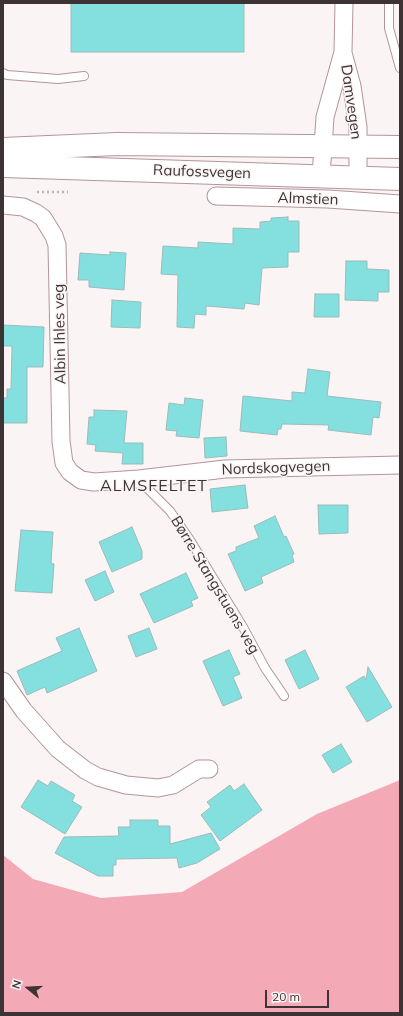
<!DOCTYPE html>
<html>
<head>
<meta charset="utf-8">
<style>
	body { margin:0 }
	#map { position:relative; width:403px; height:1016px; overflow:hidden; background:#fbf4f5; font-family:Mulish,sans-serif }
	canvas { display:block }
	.frame { position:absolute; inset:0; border:4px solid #3e3334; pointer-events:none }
	.north { position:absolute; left:8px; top:968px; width:40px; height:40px; -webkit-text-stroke:3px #fbf4f5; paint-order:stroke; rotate:288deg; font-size:11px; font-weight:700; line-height:16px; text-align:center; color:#3e3334 }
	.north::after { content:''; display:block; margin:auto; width:14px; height:18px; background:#3e3334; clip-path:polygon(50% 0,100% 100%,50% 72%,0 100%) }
	.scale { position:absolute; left:265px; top:990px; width:64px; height:18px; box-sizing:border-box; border:2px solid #3e3334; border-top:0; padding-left:5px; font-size:12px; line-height:14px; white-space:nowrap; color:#3e3334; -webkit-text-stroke:3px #fbf4f5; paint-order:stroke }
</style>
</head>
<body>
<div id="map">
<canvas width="403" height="1016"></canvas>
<div class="frame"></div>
<div class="north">N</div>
<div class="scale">20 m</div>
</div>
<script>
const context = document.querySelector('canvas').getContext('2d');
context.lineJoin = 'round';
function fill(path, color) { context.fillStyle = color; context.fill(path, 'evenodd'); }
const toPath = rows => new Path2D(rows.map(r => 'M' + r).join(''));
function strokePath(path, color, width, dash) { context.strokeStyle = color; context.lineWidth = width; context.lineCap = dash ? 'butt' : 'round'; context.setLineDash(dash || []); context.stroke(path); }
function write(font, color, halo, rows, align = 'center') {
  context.font = font + ' Mulish,sans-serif'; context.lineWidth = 3; context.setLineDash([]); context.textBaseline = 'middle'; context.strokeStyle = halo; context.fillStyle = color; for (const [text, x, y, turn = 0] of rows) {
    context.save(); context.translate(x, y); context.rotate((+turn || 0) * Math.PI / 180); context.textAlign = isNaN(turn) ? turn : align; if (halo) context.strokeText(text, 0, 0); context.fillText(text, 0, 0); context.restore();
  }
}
const forest = toPath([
	[400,780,400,1013,3,1013,3,855,33,879,101,898,182,892,317,814]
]);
const building = toPath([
	[71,3,244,3,244,52,71,52,71,3],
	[288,217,288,221,299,221,299,252,288,252,288,267,262,268,259,305,245,303,244,309,206,306,206,315,195,314,194,328,177,327,178,275,161,274,163,246,198,248,198,242,233,244,233,228,260,229,260,222,271,221,271,218,288,217],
	[110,252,126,253,124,290,89,287,89,280,78,280,80,253,110,255,110,252],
	[346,261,367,261,367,269,389,270,389,292,378,292,378,301,345,300,346,261],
	[315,294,339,294,339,317,314,317,315,294],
	[112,300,141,302,140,328,111,327,112,300],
	[3,325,44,327,43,367,27,367,27,423,3,423,3,398,7,398,7,389,11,389,12,346,3,346,3,325],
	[308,369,330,372,327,396,381,402,379,418,373,417,371,435,328,430,329,425,282,424,281,429,278,429,277,435,240,431,243,396,292,401,292,392,305,393,308,369],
	[185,398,203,400,199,438,176,436,177,431,166,430,169,403,184,405,185,398],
	[94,410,127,411,124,443,143,443,143,464,122,464,123,453,95,451,96,445,87,444,89,417,94,417,94,410],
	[226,437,227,456,205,458,204,438,226,437],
	[245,485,248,508,212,512,210,489,245,485],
	[318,505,348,505,348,533,319,534,318,505],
	[275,516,284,537,286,536,294,554,292,555,294,562,261,577,263,583,245,591,228,554,236,551,236,547,259,538,254,526,275,516],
	[132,527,142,551,142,559,112,572,99,542,132,527],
	[21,530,53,532,51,563,54,564,52,593,15,591,21,530],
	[105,571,114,592,95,601,85,580,105,571],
	[186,573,198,598,191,601,193,606,154,623,140,594,186,573],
	[79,628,97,671,47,693,45,687,27,695,17,671,62,651,56,638,79,628],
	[149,628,157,649,136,657,128,636,149,628],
	[229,650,240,674,233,677,242,698,223,706,203,661,229,650],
	[305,650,319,679,299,689,285,660,305,650],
	[368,667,392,707,367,722,346,687,364,676,366,680,368,667],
	[341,744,352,762,333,773,322,755,341,744],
	[38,780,48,786,51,781,75,795,72,801,82,807,65,834,21,807,38,780],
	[244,784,262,810,220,841,201,815,211,807,207,802,230,785,234,791,244,784],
	[130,820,158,820,158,826,170,826,170,844,211,833,220,849,197,863,179,868,177,858,116,859,116,865,113,865,113,876,98,876,55,853,64,837,119,836,118,827,130,827,130,820]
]);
const path = toPath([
	[37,192,68,192]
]);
const service = toPath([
	[389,3,389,28,400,68],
	[3,73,7,75,58,79,84,76],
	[139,480,170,511,190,540,243,627,265,668,284,696]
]);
const minor = toPath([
	[343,53,352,86,358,127,358,177],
	[321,176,325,117,343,52,344,3],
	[216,196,328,199,400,204],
	[3,205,23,207,36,213,43,218,54,236,57,245,61,441,64,463,70,472,81,480,94,482,139,479,225,469,400,465],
	[3,681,24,711,58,749,85,770,98,777,126,785,158,788,173,785,199,769,209,769]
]);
const secondary = toPath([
	[3,149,117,144,400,147],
	[3,166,400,179]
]);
const streetNames = [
	["Damvegen",351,102,82],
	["Raufossvegen",202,172,2],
	["Almstien",308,199,2],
	["Albin Ihles veg",60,334,-91],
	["Nordskogvegen",276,468,-2],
	["Børre Stangstuens veg",215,585,59]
];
const neighbourhoodNames = [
	["ALMSFELTET",154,486]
];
fill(forest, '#f4a9b7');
fill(building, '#83e0df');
strokePath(building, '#9bbbba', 1);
strokePath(service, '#b29599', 10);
strokePath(minor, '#b29599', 19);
strokePath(secondary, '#b29599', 24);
strokePath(path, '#bcb3b4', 2.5, [2, 3]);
strokePath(service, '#fff', 8);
strokePath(minor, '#fff', 17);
strokePath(secondary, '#fff', 22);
write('15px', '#3e3334', '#fbf4f5', streetNames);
context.letterSpacing = '1px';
write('16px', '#3e3334', '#fbf4f5', neighbourhoodNames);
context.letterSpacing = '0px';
</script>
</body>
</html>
